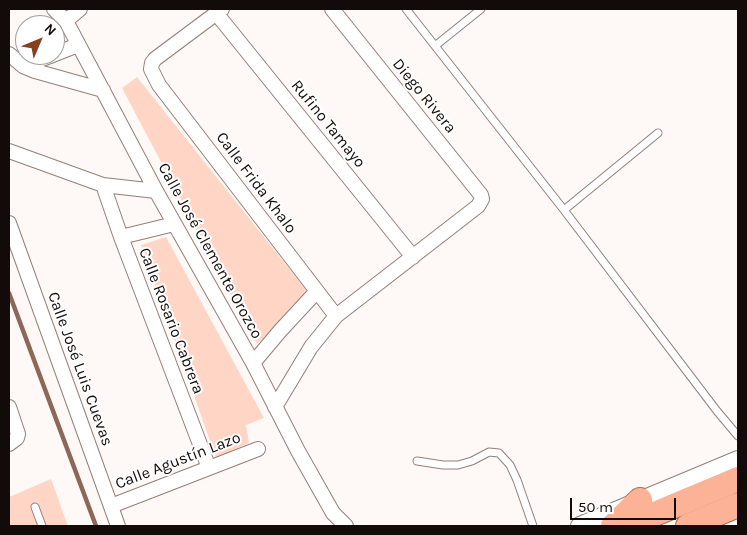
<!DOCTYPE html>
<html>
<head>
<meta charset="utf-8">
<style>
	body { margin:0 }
	#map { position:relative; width:747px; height:535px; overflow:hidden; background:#fef9f7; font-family:Karla,sans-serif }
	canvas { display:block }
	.frame { position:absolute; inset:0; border:10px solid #130b09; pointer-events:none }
	.north { position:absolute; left:15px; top:15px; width:50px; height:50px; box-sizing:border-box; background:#fff; border:1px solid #a19d9d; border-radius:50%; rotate:45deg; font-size:14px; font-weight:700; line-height:20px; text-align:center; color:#130b09 }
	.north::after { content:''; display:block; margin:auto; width:18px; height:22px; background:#873f21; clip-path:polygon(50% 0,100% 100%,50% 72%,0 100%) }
	.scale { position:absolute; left:570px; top:498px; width:106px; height:22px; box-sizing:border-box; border:2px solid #130b09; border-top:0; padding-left:6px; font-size:15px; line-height:18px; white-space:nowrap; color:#130b09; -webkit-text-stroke:4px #fff; paint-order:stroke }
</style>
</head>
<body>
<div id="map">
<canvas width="747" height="535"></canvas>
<div class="frame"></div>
<div class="north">N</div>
<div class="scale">50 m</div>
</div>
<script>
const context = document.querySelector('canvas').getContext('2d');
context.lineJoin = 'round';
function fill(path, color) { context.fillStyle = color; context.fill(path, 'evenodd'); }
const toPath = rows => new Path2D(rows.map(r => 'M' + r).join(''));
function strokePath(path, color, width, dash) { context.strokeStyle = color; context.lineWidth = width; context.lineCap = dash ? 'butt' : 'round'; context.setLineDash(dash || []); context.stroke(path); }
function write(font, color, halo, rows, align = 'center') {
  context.font = font + ' Karla,sans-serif'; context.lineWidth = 4; context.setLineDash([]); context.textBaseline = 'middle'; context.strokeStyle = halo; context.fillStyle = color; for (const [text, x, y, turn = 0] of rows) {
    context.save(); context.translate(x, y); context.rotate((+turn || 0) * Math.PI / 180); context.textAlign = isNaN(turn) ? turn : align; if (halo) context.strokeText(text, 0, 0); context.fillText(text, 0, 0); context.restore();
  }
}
const green = toPath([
	[137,77,310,295,257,344,122,88],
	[166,237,264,418,246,425,249,443,216,458,141,245],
	[51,479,68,526,9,526,9,497]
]);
const stream = toPath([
	[9,293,96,526]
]);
const service = toPath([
	[406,9,564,210,717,411,738,436],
	[435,46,481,9],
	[564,210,658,133],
	[417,461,443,465,458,465,472,461,489,452,499,453,510,465,517,480,533,526],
	[35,507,42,526]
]);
const minor = toPath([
	[54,9,66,21,156,191,253,363,298,451,333,513,346,526],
	[222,9,155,59,152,63,151,69,159,85,336,316],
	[216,13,413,257],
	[66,21,80,9],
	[9,54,23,66,35,71,103,90],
	[55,54,78,45],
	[23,66,53,55],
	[9,151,103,185,156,191],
	[103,185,121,237,209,468],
	[9,223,118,526],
	[121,237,174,224],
	[253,363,280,331,317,291],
	[9,407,18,434,17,438,9,444],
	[275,407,311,347,336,316,478,206,482,199,481,195,332,9],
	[111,506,258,449]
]);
const tertiary = toPath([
	[580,526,738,460]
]);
const trunk = toPath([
	[613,526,640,500],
	[626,526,738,479],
	[688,526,738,505]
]);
const streetNames = [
	["Diego Rivera",424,96,51],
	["Rufino Tamayo",328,124,51],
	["Calle Frida Khalo",256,183,53],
	["Calle José Clemente Orozco",210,251,61],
	["Calle Rosario Cabrera",171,321,69],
	["Calle José Luis Cuevas",80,369,70],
	["Calle Agustín Lazo",178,461,-21]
];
fill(green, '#ffd6c6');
strokePath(stream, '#8d6758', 4.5);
strokePath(service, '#947f77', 9);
strokePath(minor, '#947f77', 16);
strokePath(tertiary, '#947f77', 20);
strokePath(trunk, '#a96b53', 26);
strokePath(service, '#fff', 7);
strokePath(minor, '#fff', 14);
strokePath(tertiary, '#fff', 18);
strokePath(trunk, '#fbb296', 24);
write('16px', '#130b09', '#fff', streetNames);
</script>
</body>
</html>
